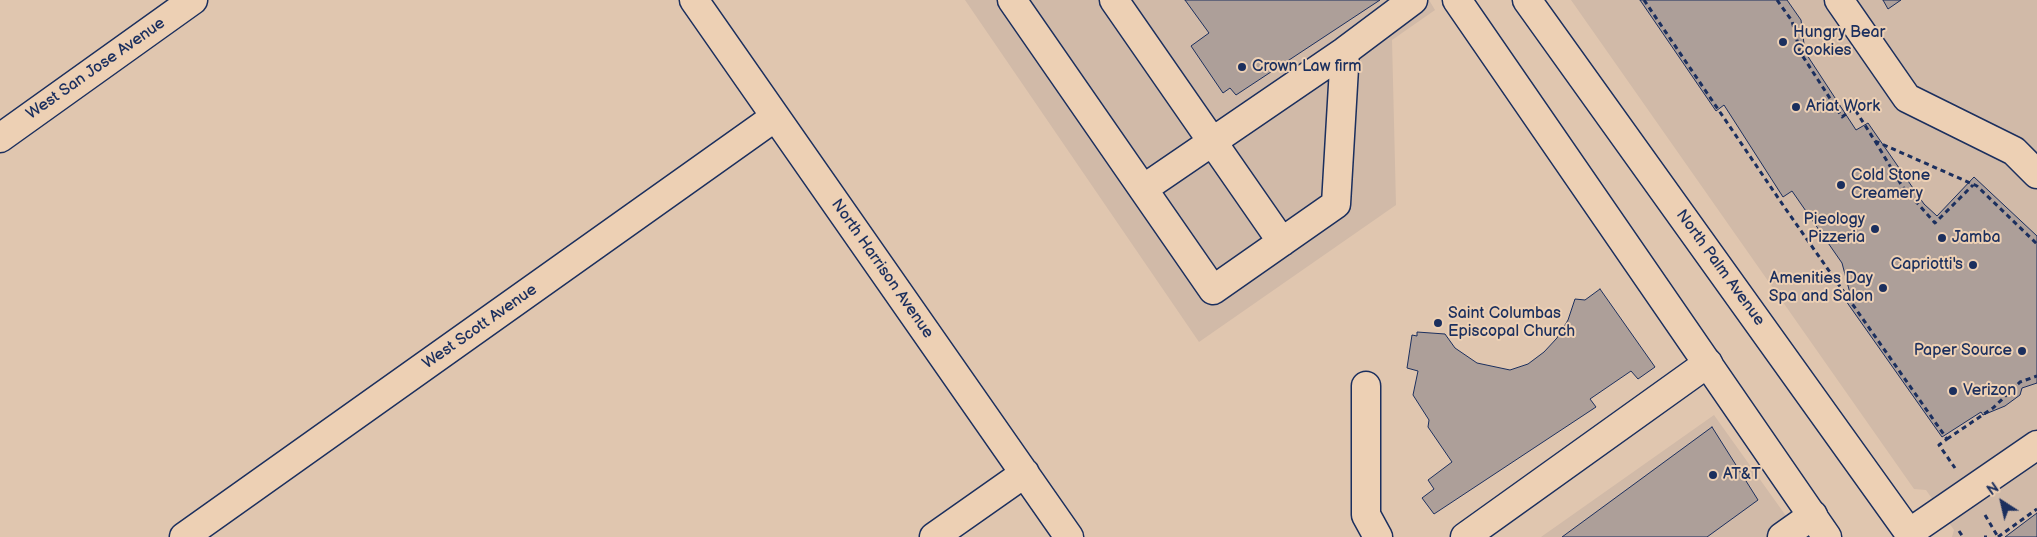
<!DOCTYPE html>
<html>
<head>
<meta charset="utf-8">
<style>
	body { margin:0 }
	#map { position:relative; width:2037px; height:537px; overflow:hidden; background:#e0c6af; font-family:"Balsamiq Sans",sans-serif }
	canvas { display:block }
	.north { position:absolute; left:1977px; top:477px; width:50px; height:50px; -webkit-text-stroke:4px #edd0b4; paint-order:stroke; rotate:325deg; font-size:14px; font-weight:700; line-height:20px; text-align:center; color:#1b2f5e }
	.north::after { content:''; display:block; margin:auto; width:18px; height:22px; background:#1b2f5e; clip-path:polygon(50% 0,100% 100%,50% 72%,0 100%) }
</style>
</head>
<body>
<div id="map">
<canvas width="2037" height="537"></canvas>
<div class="north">N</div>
</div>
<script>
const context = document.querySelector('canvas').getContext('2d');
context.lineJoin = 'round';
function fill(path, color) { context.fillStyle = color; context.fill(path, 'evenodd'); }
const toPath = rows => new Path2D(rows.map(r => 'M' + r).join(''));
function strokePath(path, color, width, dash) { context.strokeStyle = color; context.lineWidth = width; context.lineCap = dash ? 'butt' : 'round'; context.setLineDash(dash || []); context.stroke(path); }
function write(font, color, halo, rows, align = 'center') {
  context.font = font + ' "Balsamiq Sans",sans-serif'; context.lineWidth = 4; context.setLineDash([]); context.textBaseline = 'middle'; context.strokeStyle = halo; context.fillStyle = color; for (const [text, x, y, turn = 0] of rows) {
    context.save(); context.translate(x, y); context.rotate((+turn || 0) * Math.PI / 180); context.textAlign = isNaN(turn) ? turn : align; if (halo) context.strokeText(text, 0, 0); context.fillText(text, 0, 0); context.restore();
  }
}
const built = toPath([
	[965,0,1429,0,1435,10,1392,40,1396,205,1199,342],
	[1571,0,2037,0,2037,537,1952,537,1954,530,1926,490,1914,489],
	[1714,415,1801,537,1541,537]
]);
const building = toPath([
	[1185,0,1380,0,1236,95,1230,88,1223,93,1191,46,1209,33,1185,0],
	[1640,0,1787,0,1801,20,1805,52,1856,130,1868,123,1924,204,1937,216,1974,177,2037,236,2037,383,2022,388,2020,395,2005,406,1983,415,1981,412,1942,437,1846,301,1851,297,1842,263,1792,191,1783,197,1724,105,1716,111,1640,0],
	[1883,0,1901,0,1888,9,1883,0],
	[1600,289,1655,367,1638,379,1631,371,1590,399,1596,407,1434,514,1422,498,1434,489,1428,480,1452,462,1428,427,1429,420,1413,395,1418,371,1407,368,1412,335,1417,336,1417,332,1445,334,1455,348,1477,363,1510,370,1528,364,1544,352,1557,338,1568,320,1575,299,1585,300,1600,289],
	[1712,427,1758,500,1707,537,1562,537,1712,427],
	[2037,513,2037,537,2005,537,2037,513]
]);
const path = toPath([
	[1644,0,1785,208,1947,439,1939,445,1955,468],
	[1777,0,1792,21,1800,52,1842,117,1854,108,1875,141,1977,186,2037,244],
	[1875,141,1902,186,1935,223,1973,185],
	[1947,439,1993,408,2020,382,2037,376],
	[1985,515,1998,537],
	[1959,531,1963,537],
	[1984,537,1987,537],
	[1998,537,2037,509]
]);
const minor = toPath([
	[694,0,1069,537],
	[1012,0,1213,290,1336,204,1345,51,1413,0],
	[1114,0,1282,242],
	[1839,0,1907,98,2014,151,2037,174],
	[0,138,193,0],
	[1143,189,1345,51],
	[1366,386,1366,515,1378,537],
	[1909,533,2037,445],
	[184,537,775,117],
	[934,537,1025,473],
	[1465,537,1708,363],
	[1782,537,1813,515]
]);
const major = toPath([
	[1457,0,1827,537],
	[1527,0,1912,537]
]);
const markers = [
	[1783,42,5,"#1b2f5e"],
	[1242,67,5,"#1b2f5e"],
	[1796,107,5,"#1b2f5e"],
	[1841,185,5,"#1b2f5e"],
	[1875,229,5,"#1b2f5e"],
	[1942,238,5,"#1b2f5e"],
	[1973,265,5,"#1b2f5e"],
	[1883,288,5,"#1b2f5e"],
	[1438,323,5,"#1b2f5e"],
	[2022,351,5,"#1b2f5e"],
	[1953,391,5,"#1b2f5e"],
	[1713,475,5,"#1b2f5e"]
];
const poiNames = [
	["Hungry Bear",1793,33],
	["Cookies",1793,51],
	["Crown Law firm",1252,67],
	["Ariat Work",1806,107],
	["Cold Stone",1851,176],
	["Creamery",1851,194],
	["Pieology",1865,220,"right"],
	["Pizzeria",1865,238,"right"],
	["Jamba",1952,238],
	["Capriotti's",1963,265,"right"],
	["Amenities Day",1873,279,"right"],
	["Spa and Salon",1873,297,"right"],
	["Saint Columbas",1448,314],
	["Episcopal Church",1448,332],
	["Paper Source",2012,351,"right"],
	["Verizon",1963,391],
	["AT&T",1723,475]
];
const streetNames = [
	["West San Jose Avenue",96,69,-35],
	["North Palm Avenue",1720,268,54],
	["North Harrison Avenue",882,269,55],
	["West Scott Avenue",480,327,-35]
];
fill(built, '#d1baa8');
fill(building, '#ad9f99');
strokePath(building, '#1b2f5e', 1);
strokePath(minor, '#1b2f5e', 31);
strokePath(major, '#1b2f5e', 31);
strokePath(path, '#1b2f5e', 3, [5, 4]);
strokePath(minor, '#edd0b4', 28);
strokePath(major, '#edd0b4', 28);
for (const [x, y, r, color] of markers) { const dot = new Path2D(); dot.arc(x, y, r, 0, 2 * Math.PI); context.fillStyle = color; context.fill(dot); strokePath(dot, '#edd0b4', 2); }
write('16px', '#1b2f5e', '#edd0b4', poiNames, 'left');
write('16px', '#1b2f5e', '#edd0b4', streetNames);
</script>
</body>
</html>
